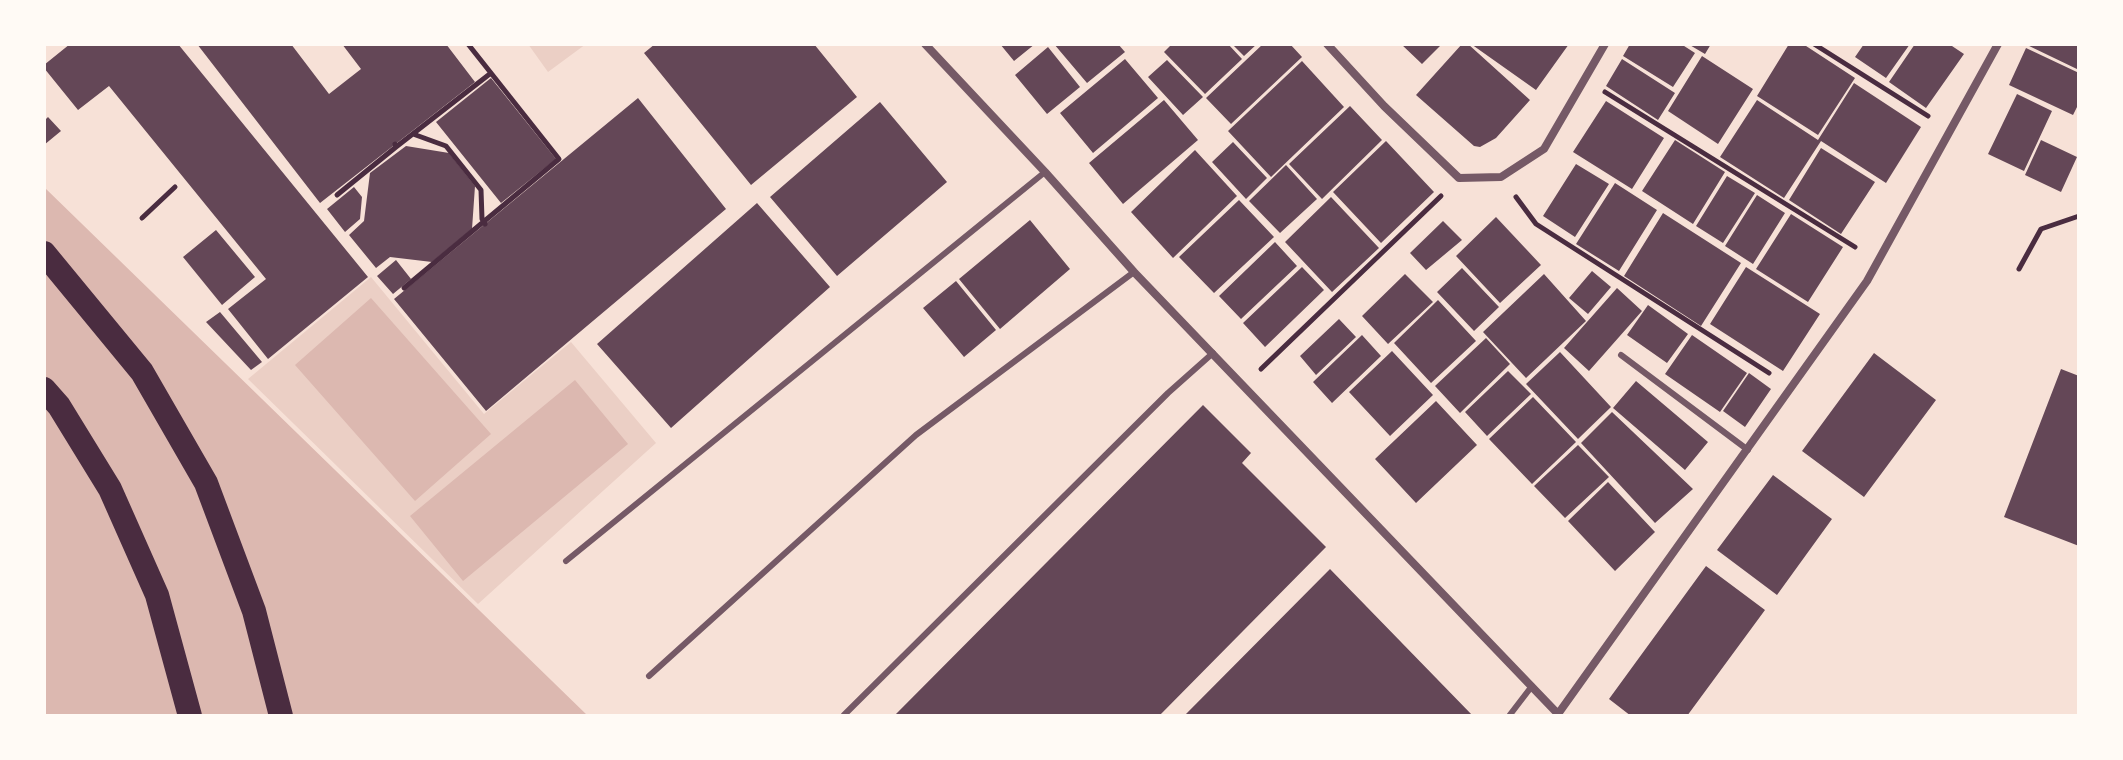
<!DOCTYPE html>
<html>
<head>
<meta charset="utf-8">
<style>
	body { margin:0 }
	#map { position:relative; width:2123px; height:760px; overflow:hidden; background:#f7e1d7; font-family:"Public Sans",sans-serif }
	canvas { display:block }
	.frame { position:absolute; inset:0; border:46px solid #fffaf5; pointer-events:none }
</style>
</head>
<body>
<div id="map">
<canvas width="2123" height="760"></canvas>
<div class="frame"></div>
</div>
<script>
const context = document.querySelector('canvas').getContext('2d');
context.lineJoin = 'round';
function fill(path, color) { context.fillStyle = color; context.fill(path, 'evenodd'); }
const toPath = rows => new Path2D(rows.map(r => 'M' + r).join(''));
function strokePath(path, color, width, dash) { context.strokeStyle = color; context.lineWidth = width; context.lineCap = dash ? 'butt' : 'round'; context.setLineDash(dash || []); context.stroke(path); }
const green = toPath([
	[528,44,586,44,548,72],
	[371,277,484,414,571,342,656,443,478,604,248,379]
]);
const water = toPath([
	[44,187,588,716,44,716],
	[371,298,491,434,415,501,295,365],
	[575,380,628,444,463,581,410,516]
]);
const building = toPath([
	[70,44,178,44,368,277,268,359,228,309,266,279,109,86,78,110,44,68,44,65],
	[197,44,291,44,329,94,361,69,342,44,446,44,475,82,320,203],
	[655,44,814,44,857,97,751,185,644,53],
	[1000,44,1035,44,1014,61],
	[1054,44,1118,44,1125,52,1087,83],
	[1172,44,1228,44,1242,59,1205,94,1164,52],
	[1232,44,1257,44,1244,56],
	[1263,44,1290,44,1302,57,1231,124,1206,98],
	[1401,44,1442,44,1422,64],
	[1462,44,1468,44,1530,100,1496,138,1480,147,1474,146,1416,95],
	[1471,44,1569,44,1536,90],
	[1630,44,1681,44,1695,53,1673,87,1623,56],
	[1688,44,1711,44,1705,54],
	[1789,44,1803,44,1855,78,1818,135,1757,96],
	[1864,44,1910,44,1886,78,1855,57],
	[1915,44,1949,44,1964,54,1926,108,1889,82],
	[2025,44,2079,44,2079,70],
	[1048,47,1080,87,1047,114,1015,75],
	[2026,48,2079,73,2079,103,2073,115,2009,85],
	[1702,56,1753,89,1718,144,1668,111],
	[1125,59,1158,98,1093,153,1060,113],
	[1622,59,1675,93,1658,120,1606,86],
	[1167,60,1203,97,1183,115,1148,77],
	[1302,61,1344,107,1271,177,1228,131],
	[491,78,556,159,501,203,436,122],
	[1854,83,1921,127,1886,183,1821,141,1784,198,1720,157,1757,100,1818,140],
	[2017,94,2052,111,2024,171,1988,154],
	[638,98,726,209,486,411,394,299],
	[1164,100,1198,140,1123,204,1089,163],
	[1606,101,1664,138,1632,189,1573,152],
	[880,102,947,182,837,276,770,197],
	[1350,106,1382,140,1322,199,1289,164],
	[48,117,61,131,44,145,44,121],
	[1675,140,1725,172,1693,224,1642,191],
	[2041,140,2077,157,2061,192,2025,175],
	[1386,141,1434,192,1381,243,1333,192],
	[1233,142,1267,178,1246,199,1212,162],
	[406,146,449,153,475,186,472,229,432,262,390,257,376,268,349,235,364,221,370,173],
	[1821,148,1875,182,1841,234,1789,200],
	[1195,150,1237,196,1173,258,1131,212],
	[1576,164,1609,184,1575,237,1543,216],
	[1286,165,1317,199,1280,233,1249,201],
	[1727,176,1755,193,1723,243,1696,226],
	[1615,183,1657,210,1619,271,1576,244],
	[354,187,362,197,360,219,345,232,327,209],
	[1757,195,1785,213,1753,264,1725,246],
	[1331,197,1379,248,1332,292,1285,242],
	[1239,200,1274,237,1214,293,1179,257],
	[757,203,830,287,671,428,597,344],
	[1663,213,1741,263,1701,326,1624,276],
	[1791,214,1843,247,1808,302,1756,269],
	[1496,217,1541,265,1500,303,1456,256],
	[1030,220,1070,269,1000,329,959,279],
	[1443,221,1462,240,1426,270,1410,253],
	[216,230,255,277,222,305,183,257],
	[1275,242,1297,266,1241,319,1219,296],
	[396,260,411,279,393,294,377,276],
	[1302,267,1324,290,1265,347,1243,323],
	[1746,267,1820,314,1783,371,1710,324],
	[1462,268,1499,307,1474,331,1437,292],
	[1592,271,1611,287,1588,314,1569,298],
	[1405,274,1433,302,1388,344,1362,316],
	[1544,274,1586,321,1526,378,1483,332],
	[956,281,996,330,964,357,923,308],
	[1617,288,1642,311,1589,371,1564,348],
	[1438,300,1476,341,1431,383,1394,343],
	[1648,305,1688,334,1667,363,1627,335],
	[220,312,262,362,251,370,206,322],
	[1339,319,1356,337,1316,375,1300,356],
	[1362,335,1381,356,1332,403,1313,382],
	[1692,335,1747,373,1720,412,1665,374],
	[1486,338,1510,364,1460,413,1435,386],
	[1392,351,1433,395,1390,436,1349,392],
	[1560,352,1611,407,1578,439,1526,384],
	[1874,353,1936,400,1864,497,1802,451],
	[2061,369,2079,376,2079,546,2004,517],
	[1508,371,1531,394,1487,436,1465,412],
	[1749,373,1771,389,1745,427,1723,411],
	[1636,381,1708,442,1685,470,1613,408],
	[1533,397,1576,442,1532,484,1489,439],
	[1436,401,1477,445,1416,503,1375,459],
	[1203,405,1251,453,1242,463,1326,547,1159,716,894,716],
	[1612,412,1693,489,1655,523,1581,443],
	[1578,445,1609,477,1565,518,1534,486],
	[1773,475,1832,519,1777,595,1717,550],
	[1608,482,1655,532,1615,571,1568,521],
	[1706,566,1765,610,1687,716,1631,716,1609,699],
	[1330,569,1473,716,1184,716]
]);
const path = toPath([
	[1814,44,1928,116],
	[1605,92,1855,247],
	[413,134,446,146,481,190,482,219,485,224],
	[395,144,396,147,491,73],
	[337,195,396,147],
	[1516,197,1536,224,1769,373],
	[142,218,175,187],
	[2019,269,2041,229,2079,216],
	[404,288,559,159,468,44],
	[1261,369,1441,196]
]);
const service = toPath([
	[1621,355,1748,450],
	[566,561,1045,172],
	[649,676,916,435,1134,272],
	[844,715,1168,393,1213,353],
	[1509,716,1532,686]
]);
const minor = toPath([
	[925,44,1045,172,1134,272,1558,714,1867,281,1998,44],
	[1327,44,1384,106,1459,178,1501,177,1544,149,1605,44]
]);
const motorway = toPath([
	[44,253,142,372,206,483,254,611,281,716],
	[44,389,59,406,110,489,157,595,190,716]
]);
fill(green, '#ebcfc5');
fill(water, '#dcb8b0');
fill(building, '#644757');
strokePath(path, '#4a2c40', 5);
strokePath(service, '#755966', 6);
strokePath(minor, '#755966', 8);
strokePath(motorway, '#4a2c40', 24);
</script>
</body>
</html>
